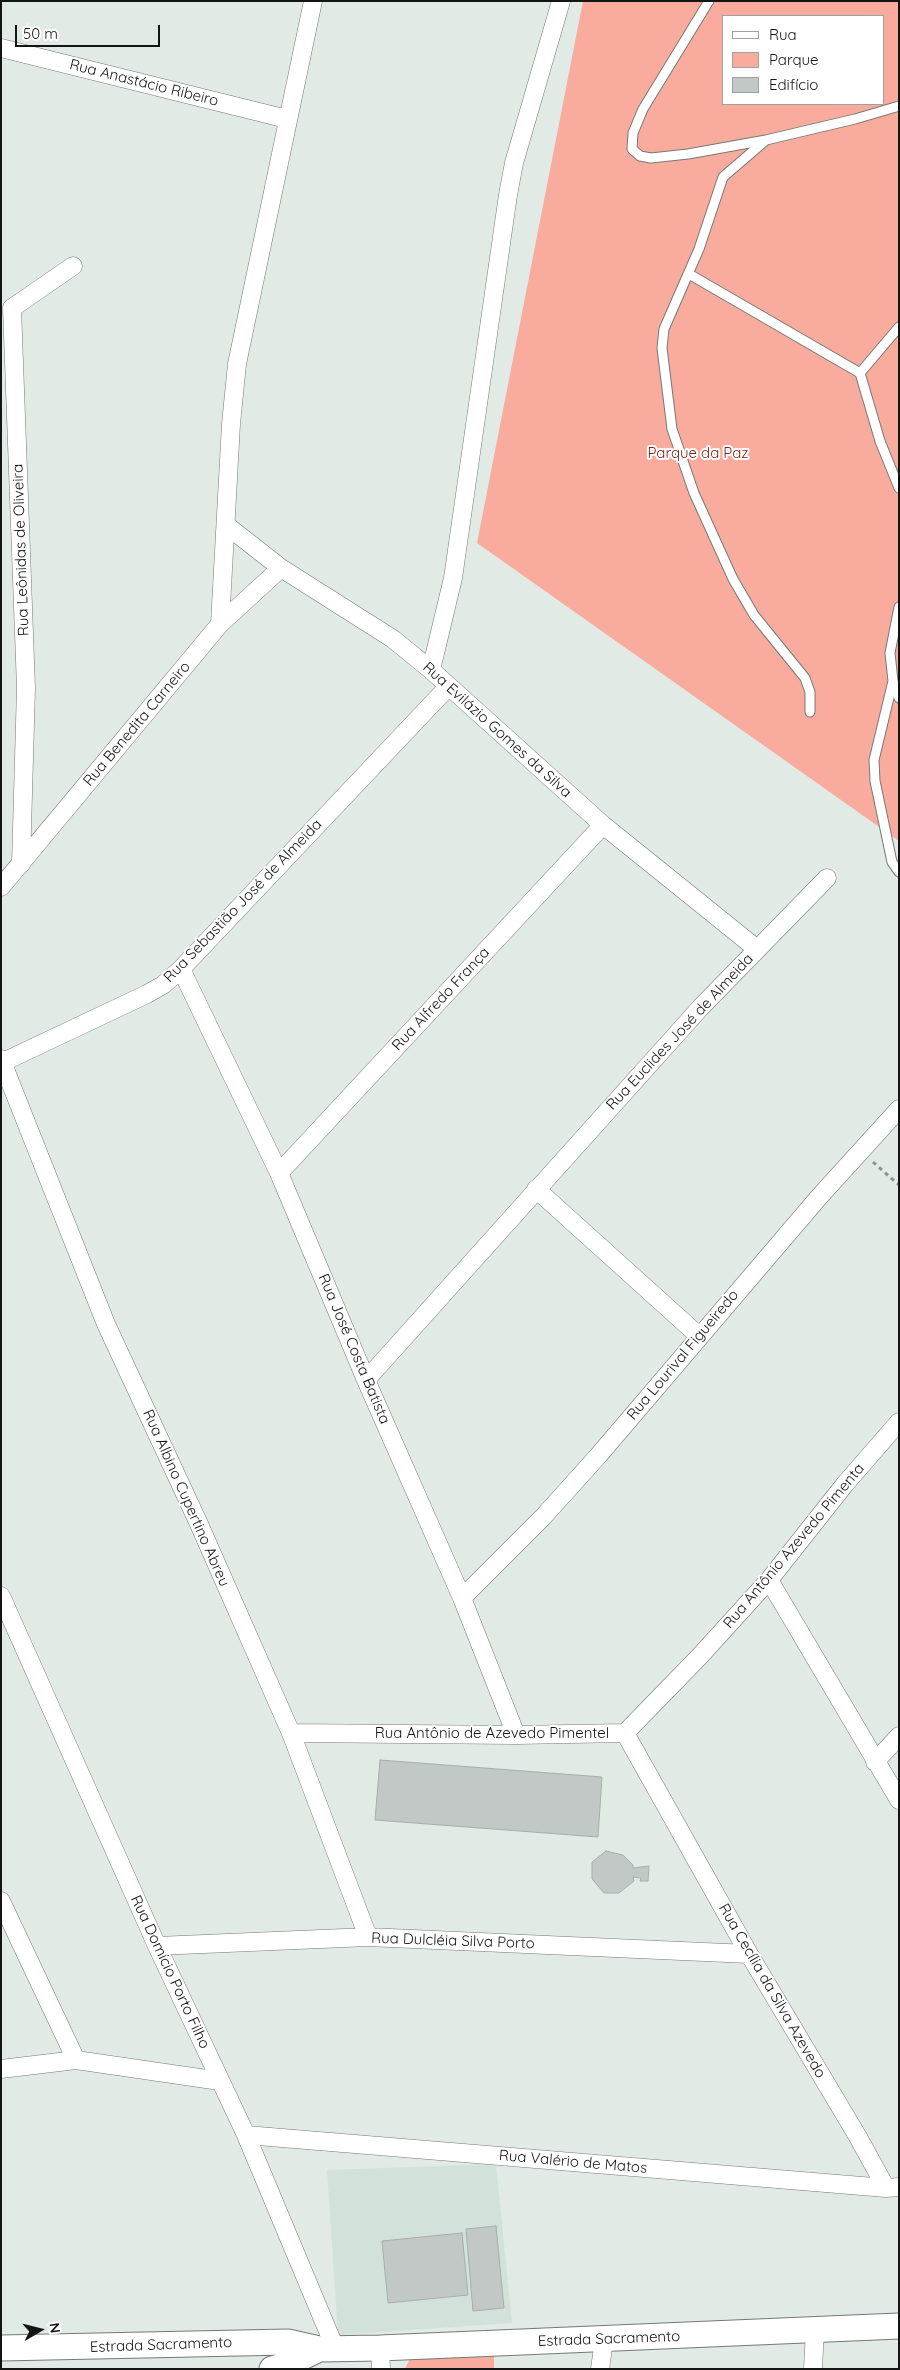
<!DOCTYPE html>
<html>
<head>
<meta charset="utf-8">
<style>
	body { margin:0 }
	#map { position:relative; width:900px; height:2370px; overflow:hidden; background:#e2eae6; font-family:Quicksand,sans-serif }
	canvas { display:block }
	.frame { position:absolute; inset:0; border:2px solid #131514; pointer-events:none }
	.legend { position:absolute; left:722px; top:15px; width:162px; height:90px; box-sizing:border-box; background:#fff; border:1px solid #a1a1a1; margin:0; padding:6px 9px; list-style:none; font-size:15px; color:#131514 }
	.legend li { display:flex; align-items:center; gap:10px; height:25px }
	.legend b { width:25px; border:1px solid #a1a1a1 }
	.north { position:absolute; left:15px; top:2305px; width:50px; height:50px; -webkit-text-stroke:4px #fff; paint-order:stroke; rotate:82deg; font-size:14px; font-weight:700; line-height:20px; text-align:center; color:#131514 }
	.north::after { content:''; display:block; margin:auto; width:18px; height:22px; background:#131514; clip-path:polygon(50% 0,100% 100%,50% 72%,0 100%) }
	.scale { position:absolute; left:15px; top:25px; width:145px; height:22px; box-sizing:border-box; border:2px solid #131514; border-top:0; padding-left:6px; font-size:15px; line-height:18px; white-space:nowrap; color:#131514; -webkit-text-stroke:4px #fff; paint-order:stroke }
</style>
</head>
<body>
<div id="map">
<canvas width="900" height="2370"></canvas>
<div class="frame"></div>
<ul class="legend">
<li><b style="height:6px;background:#fff"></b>Rua</li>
<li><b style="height:14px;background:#f9ac9d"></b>Parque</li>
<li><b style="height:14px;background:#c1c8c5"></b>Edifício</li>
</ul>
<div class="north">N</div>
<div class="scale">50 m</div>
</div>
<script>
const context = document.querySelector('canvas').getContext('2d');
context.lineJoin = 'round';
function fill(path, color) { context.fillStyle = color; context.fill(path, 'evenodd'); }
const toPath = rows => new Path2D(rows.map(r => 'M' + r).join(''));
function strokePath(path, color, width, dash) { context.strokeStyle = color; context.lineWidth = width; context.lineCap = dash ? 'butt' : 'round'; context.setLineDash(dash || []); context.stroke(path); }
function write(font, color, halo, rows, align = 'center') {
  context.font = font + ' Quicksand,sans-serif'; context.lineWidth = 4; context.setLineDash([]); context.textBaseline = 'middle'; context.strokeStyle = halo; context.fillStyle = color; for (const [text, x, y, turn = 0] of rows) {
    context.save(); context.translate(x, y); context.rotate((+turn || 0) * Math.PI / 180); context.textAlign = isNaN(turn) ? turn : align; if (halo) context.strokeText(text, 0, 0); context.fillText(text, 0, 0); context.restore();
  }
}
const built = toPath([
	[496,2164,512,2323,338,2335,327,2170]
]);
const green = toPath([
	[583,1,899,1,899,841,477,543],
	[724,16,884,16,884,104,724,104],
	[494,2350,494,2369,405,2369,413,2352]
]);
const building = toPath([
	[380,1760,602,1777,598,1837,375,1820,380,1760],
	[606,1851,623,1855,633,1865,633,1868,649,1866,648,1881,640,1881,641,1878,633,1877,634,1881,619,1893,604,1893,592,1879,592,1862,606,1851],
	[496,2226,504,2308,473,2311,466,2229,496,2226],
	[462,2233,468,2295,388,2303,382,2241,462,2233]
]);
const path = toPath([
	[873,1162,899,1185]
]);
const service = toPath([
	[709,1,643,109,633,133,632,149,640,156,651,158,688,154,766,140,855,119,899,106],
	[766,140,723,177,699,249,664,329,662,348,672,429,694,493,733,579,754,615,805,678,810,692,810,712],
	[689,274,860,373,880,441,899,488],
	[860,373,899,327],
	[899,607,890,653,893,681,899,698],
	[893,681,874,760,875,781,892,862,899,872]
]);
const minor = toPath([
	[1,48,287,119],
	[226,525,281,568,393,639,431,670,603,825,757,949],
	[220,624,231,424,237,364,313,1],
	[431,670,453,578,508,195,514,163,561,1],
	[21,864,26,688,12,308,73,266],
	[1,887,220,624,281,568],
	[181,969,279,1173,366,1380,462,1598,516,1735],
	[1,1059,106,1324,199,1524,291,1733,368,1937],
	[1,1063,147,994,163,985,181,969,448,687],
	[279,1173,603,825],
	[536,1189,699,1336],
	[366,1380,701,1007,827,878],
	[769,1580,899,1800],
	[1,1596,157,1946,246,2135,335,2348],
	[462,1598,543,1517,598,1456,819,1197,899,1109],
	[291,1733,516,1735,625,1733,749,1954,858,2137,886,2188],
	[625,1733,699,1657,769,1580,845,1484,899,1422],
	[875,1762,899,1736],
	[1,1901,76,2060],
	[157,1946,368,1937,749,1954],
	[1,2069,76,2060,220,2081],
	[246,2135,886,2188,899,2187],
	[380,2348,381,2369],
	[600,2369,604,2340],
	[813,2369,815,2330]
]);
const secondary = toPath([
	[1,2348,288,2342,319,2349,380,2348,899,2326],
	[272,2369,286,2365,319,2349]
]);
const streetNames = [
	["Rua Anastácio Ribeiro",144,83,14],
	["Rua Leônidas de Oliveira",21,550,-92],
	["Rua Benedita Carneiro",137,724,-50],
	["Rua Evilázio Gomes da Silva",497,730,42],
	["Rua Sebastião José de Almeida",243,901,-46],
	["Rua Alfredo França",441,999,-47],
	["Rua Euclides José de Almeida",680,1032,-47],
	["Rua José Costa Batista",354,1349,67],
	["Rua Lourival Figueiredo",683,1355,-50],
	["Rua Albino Cupertino Abreu",186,1498,66],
	["Rua Antônio Azevedo Pimenta",794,1546,-50],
	["Rua Antônio de Azevedo Pimentel",492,1733],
	["Rua Dulcléia Silva Porto",453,1941,2],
	["Rua Domício Porto Filho",170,1972,65],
	["Rua Cecília da Silva Azevedo",772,1991,60],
	["Rua Valério de Matos",573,2162,5],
	["Estrada Sacramento",609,2339,-2],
	["Estrada Sacramento",161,2345,-2]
];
const parkNames = [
	["Parque da Paz",698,453]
];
fill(built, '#d2e2da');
fill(green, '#f9ac9d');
fill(building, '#c1c8c5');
strokePath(building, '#a7aeab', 1);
strokePath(service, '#737a76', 11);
strokePath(minor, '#737a76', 19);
strokePath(secondary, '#737a76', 27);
strokePath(path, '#8e9391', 3, [4, 4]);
strokePath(service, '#fff', 9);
strokePath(minor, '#fff', 18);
strokePath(secondary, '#fff', 25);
write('15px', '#131514', '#fff', streetNames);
write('15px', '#7b2215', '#fff', parkNames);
</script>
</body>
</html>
